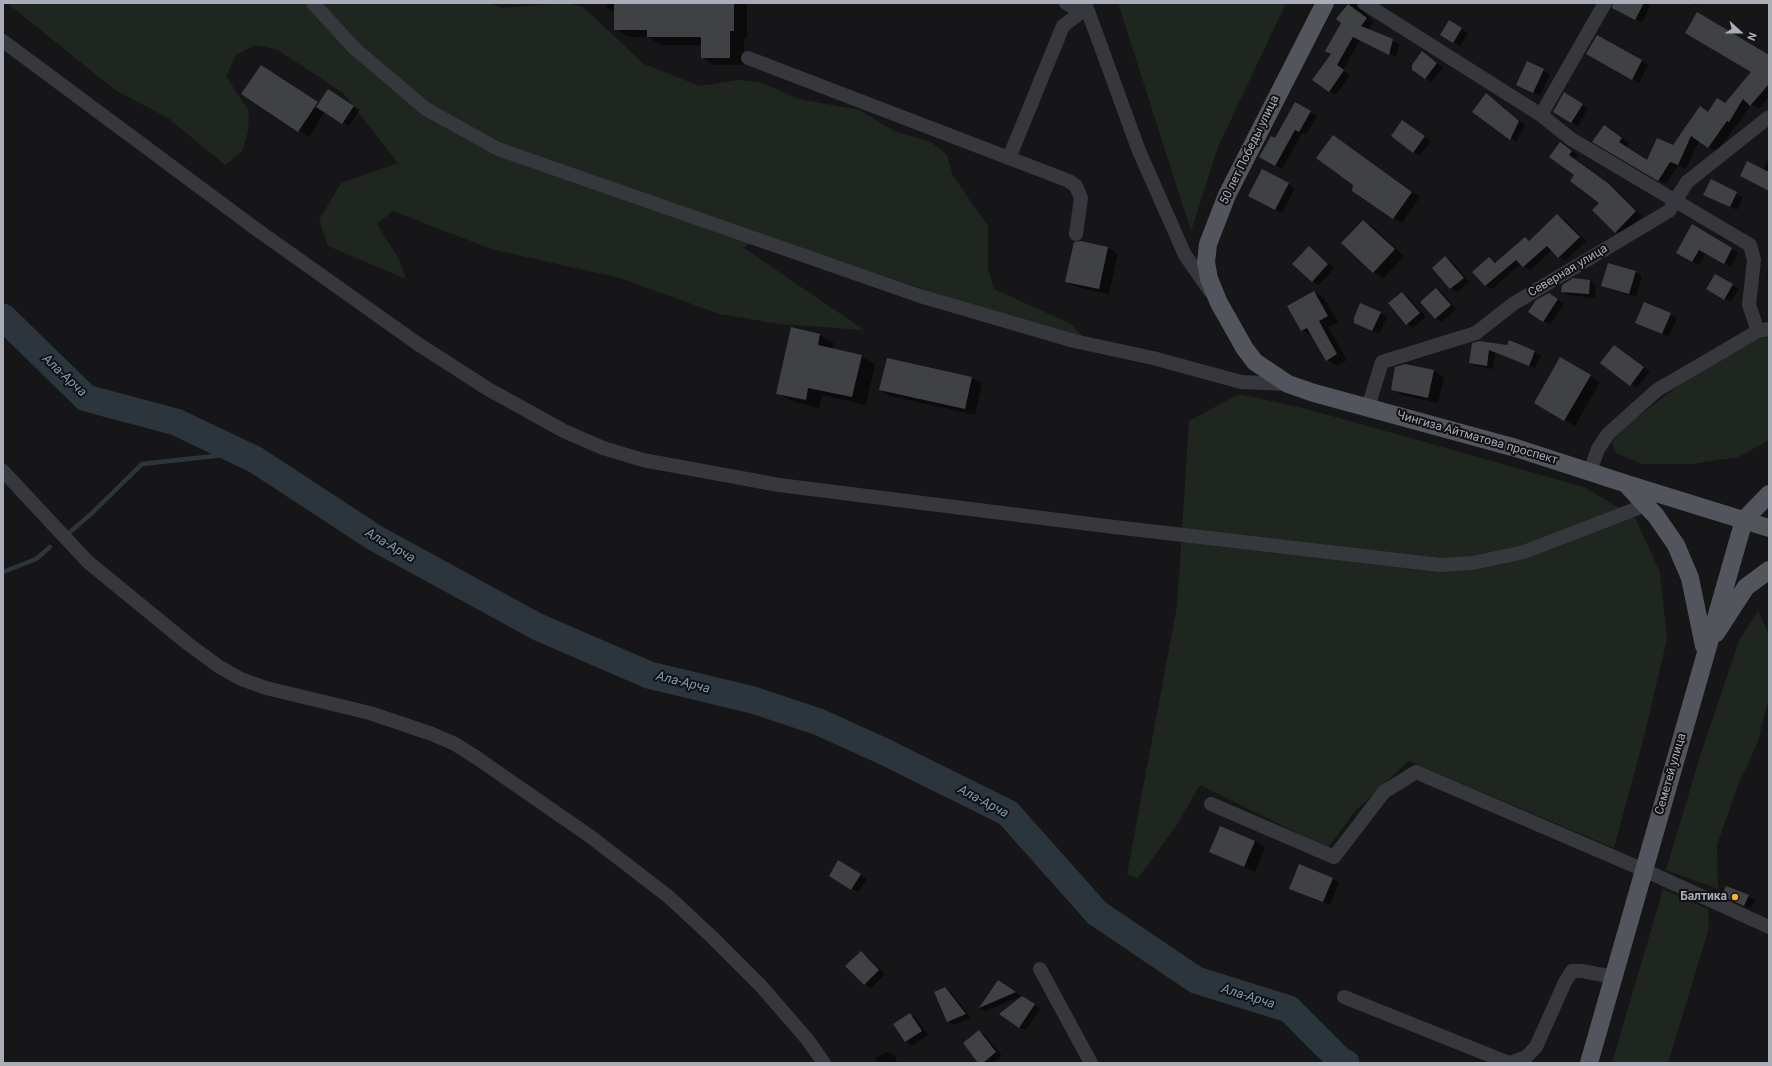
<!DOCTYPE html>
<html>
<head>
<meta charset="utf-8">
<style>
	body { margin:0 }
	#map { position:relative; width:1772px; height:1066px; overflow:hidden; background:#161618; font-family:Roboto,sans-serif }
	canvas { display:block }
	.frame { position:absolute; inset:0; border:4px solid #a8adb8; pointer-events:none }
	.north { position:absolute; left:1720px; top:12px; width:40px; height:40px; -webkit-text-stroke:3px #111113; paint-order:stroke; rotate:111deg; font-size:11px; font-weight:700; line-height:16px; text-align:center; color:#a8adb8 }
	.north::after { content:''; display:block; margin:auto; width:14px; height:18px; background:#a8adb8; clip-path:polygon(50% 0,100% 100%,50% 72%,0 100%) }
</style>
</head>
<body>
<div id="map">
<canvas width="1772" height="1066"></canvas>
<div class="frame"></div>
<div class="north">N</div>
</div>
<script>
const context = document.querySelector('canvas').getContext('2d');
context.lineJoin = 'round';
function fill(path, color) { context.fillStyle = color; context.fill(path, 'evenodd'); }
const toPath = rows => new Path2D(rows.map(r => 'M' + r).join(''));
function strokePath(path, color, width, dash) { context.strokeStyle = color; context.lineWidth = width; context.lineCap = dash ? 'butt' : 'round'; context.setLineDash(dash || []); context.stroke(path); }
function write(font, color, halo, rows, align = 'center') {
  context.font = font + ' Roboto,sans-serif'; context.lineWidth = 4; context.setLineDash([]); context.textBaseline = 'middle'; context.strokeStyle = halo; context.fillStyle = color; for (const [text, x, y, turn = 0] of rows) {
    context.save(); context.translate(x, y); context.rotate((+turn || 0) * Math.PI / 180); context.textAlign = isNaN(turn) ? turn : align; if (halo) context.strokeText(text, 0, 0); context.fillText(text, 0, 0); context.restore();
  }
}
const green = toPath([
	[7,3,489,3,502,8,564,3,583,7,644,64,700,86,739,80,760,82,799,99,860,110,894,131,931,142,947,155,953,176,988,226,988,269,994,289,1071,324,1085,339,1065,337,760,234,744,248,864,330,780,324,719,314,620,278,491,249,393,211,377,224,399,259,406,279,328,246,319,220,341,183,398,163,343,93,276,49,255,45,236,55,226,76,249,111,248,132,242,152,225,165,168,118,115,90],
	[1118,3,1286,3,1218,147,1191,231],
	[1769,337,1769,440,1738,457,1692,464,1642,464,1616,453,1612,442,1626,426,1688,378,1758,339],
	[1239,394,1307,409,1584,487,1635,518,1660,572,1667,639,1645,733,1614,848,1409,761,1355,811,1328,848,1200,785,1177,825,1138,878,1127,874,1177,606,1189,421],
	[1758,611,1769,635,1769,698,1757,744,1738,785,1717,845,1718,889,1666,870,1700,756,1739,641],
	[1663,889,1708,909,1709,928,1668,1063,1612,1063]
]);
const shadow = toPath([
	[606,3,747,3,747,39,744,39,744,65,715,65,702,57,702,45,661,45,648,37,628,37,615,29,615,12,606,7],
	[1350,3,1358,4,1373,22,1368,30,1400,44,1396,57,1360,40,1343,70,1350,75,1336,95,1329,91,1332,54,1342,22,1338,19],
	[1617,3,1647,3,1651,5,1642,23,1621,12],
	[1690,3,1698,3,1697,6],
	[1450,21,1468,33,1460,46,1441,35],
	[1600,37,1648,65,1639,83,1590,55],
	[1423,53,1443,67,1432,82,1413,69],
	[1769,56,1769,97,1759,109,1751,104,1737,126,1736,125,1717,152,1699,141,1686,169,1678,166,1666,184,1594,141,1612,131,1629,143,1626,148,1648,161,1673,146,1700,108,1709,113,1726,104],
	[1528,63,1550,74,1540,96,1524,88],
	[271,72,320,104,335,94,360,110,349,126,325,111,309,137,243,94],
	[1486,94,1506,109,1505,110,1525,125,1516,142,1473,112],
	[1564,94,1588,108,1578,126,1554,112],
	[1295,104,1317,116,1306,135,1302,133,1282,169,1261,157,1275,140],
	[1403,121,1431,141,1420,155,1414,152],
	[1342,142,1420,197,1402,223,1393,218,1354,184],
	[1567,147,1578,155,1575,159,1616,189,1642,216,1622,236,1616,232,1601,203,1575,175],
	[1769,157,1769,190,1763,170],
	[1262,170,1295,188,1282,213,1255,199],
	[1711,181,1743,197,1737,210,1711,198],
	[1557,215,1564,219,1586,241,1565,261,1552,250,1530,270,1521,264,1492,289,1486,286,1474,272,1490,258,1497,263,1525,238,1531,241],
	[1363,221,1373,227,1404,256,1384,278,1374,272,1342,243],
	[1693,225,1738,253,1731,267,1706,253,1699,265,1678,252],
	[1081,242,1108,248,1118,254,1109,294,1076,287,1066,281],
	[1309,247,1334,268,1319,285,1312,281],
	[1445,257,1452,261,1469,282,1457,292,1451,288],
	[1769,268,1769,278,1767,277],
	[1636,272,1642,276,1636,297,1609,289,1602,285],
	[1715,275,1739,289,1731,302,1707,289],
	[1590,281,1596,285,1595,298,1569,295,1562,292],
	[1436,289,1443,293,1456,309,1442,322,1435,318],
	[1314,292,1324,298,1338,322,1328,327,1347,360,1337,366,1327,360,1312,336,1302,330],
	[1402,293,1408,297,1426,317,1413,328,1407,324],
	[1555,298,1564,303,1550,325,1543,321],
	[1380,313,1387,317,1379,334,1361,326],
	[1670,314,1677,318,1669,337,1643,326],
	[792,329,820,335,834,343,832,349,861,356,875,364,866,405,822,395,819,408,791,401,777,393],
	[1473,344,1534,351,1541,355,1535,368,1495,353,1493,369,1476,366,1470,363],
	[1615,346,1650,371,1637,388,1602,363],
	[887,359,972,378,982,383,975,415,891,396,880,390],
	[1560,359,1600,382,1575,426,1535,403],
	[1434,371,1444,377,1438,403,1402,395,1392,389],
	[1255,841,1265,847,1255,872,1210,852],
	[845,865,867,879,858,892,852,889],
	[1332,878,1339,882,1330,905,1290,888],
	[1723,896,1748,896,1755,900,1751,909],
	[861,952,867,956,885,974,871,988,864,984],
	[998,981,1021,996,986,1011,980,1008],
	[945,988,951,992,971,1018,954,1025,947,1021],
	[1029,1001,1040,1009,1026,1030,1019,1027],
	[910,1014,916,1018,928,1035,912,1046,906,1042,895,1025],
	[979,1031,985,1035,1002,1056,993,1063,980,1063],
	[887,1052,894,1055,898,1063,878,1063,875,1058]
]);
const stream = toPath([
	[70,532,91,514,142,464,242,453],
	[3,572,36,559,50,547]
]);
const river = toPath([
	[3,317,86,398,176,422,256,460,375,538,538,627,649,675,753,700,819,722,885,752,1008,813,1097,913,1196,980,1289,1009,1341,1061,1346,1063]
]);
const building = toPath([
	[614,3,734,3,734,31,730,31,730,58,701,58,701,37,647,37,647,30,614,30],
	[1613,3,1644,3,1635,20,1612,8],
	[1348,4,1367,18,1361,26,1393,39,1389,55,1353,37,1337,65,1344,70,1329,92,1312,80,1331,54,1325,51,1341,23,1336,19],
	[1697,12,1769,55,1769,84,1750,106,1743,99,1729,122,1727,121,1708,148,1691,136,1678,165,1670,162,1658,181,1592,142,1604,125,1622,138,1619,142,1647,160,1657,138,1673,145,1700,106,1708,112,1717,98,1725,103,1751,72,1685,33],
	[1449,20,1462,28,1453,43,1440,35],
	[1597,35,1642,60,1632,80,1586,54],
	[1422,51,1437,63,1425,79,1412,70,1412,65],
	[1527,61,1544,69,1533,93,1516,85],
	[261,65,318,102,298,132,241,94],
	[328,89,354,106,342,124,316,107],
	[1564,92,1583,104,1571,123,1553,112],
	[1486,93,1519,121,1510,140,1472,112],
	[1295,102,1311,111,1299,132,1295,130,1275,166,1259,157,1271,136,1275,138],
	[1402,120,1425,136,1413,153,1391,136],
	[1333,135,1412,192,1393,219,1352,191,1353,185,1316,158],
	[1560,142,1572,151,1569,155,1609,184,1636,211,1615,233,1592,210,1599,203,1570,181,1574,175,1549,157],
	[1747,161,1769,172,1769,191,1740,176],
	[1262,169,1289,183,1275,210,1248,196],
	[1711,179,1737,192,1730,207,1703,195],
	[1557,214,1580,237,1558,258,1547,246,1523,267,1516,260,1485,286,1472,272,1489,257,1495,263,1525,237,1529,241],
	[1363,220,1395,249,1373,273,1341,243],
	[1692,224,1732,248,1724,264,1699,250,1692,262,1676,253],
	[1081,241,1108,247,1099,289,1065,282,1074,242],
	[1309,246,1328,264,1312,282,1292,264],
	[1445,256,1464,278,1450,289,1432,268],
	[1608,263,1636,271,1629,294,1601,286],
	[1715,274,1733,284,1724,300,1706,289],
	[1573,278,1590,280,1589,294,1561,292,1562,285],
	[1436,288,1451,305,1435,319,1420,302],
	[1314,291,1328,316,1319,321,1337,354,1326,361,1307,328,1301,331,1287,306],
	[1402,292,1420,313,1406,325,1388,303],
	[1549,293,1558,299,1543,322,1528,312,1536,300],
	[1644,302,1671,313,1662,334,1635,323],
	[1360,303,1381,312,1372,331,1354,323,1354,318],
	[791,327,820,334,818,345,862,355,852,397,808,388,806,400,776,394],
	[1509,340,1535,351,1529,366,1489,350,1487,366,1469,363,1472,343,1479,341,1507,345],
	[1614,345,1644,367,1630,386,1600,363],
	[1560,357,1591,375,1564,421,1534,403],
	[887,358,972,377,965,409,879,390],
	[1405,364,1434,370,1428,398,1391,390,1395,367],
	[1220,826,1255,841,1244,867,1209,852],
	[838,860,861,874,851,890,829,876],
	[1299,864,1333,878,1323,902,1289,889],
	[1726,886,1749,895,1744,906,1722,896],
	[861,951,879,970,864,985,845,966],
	[998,980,1016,992,979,1008],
	[945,987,966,1014,947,1022,934,992],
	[1022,996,1035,1004,1019,1028,999,1014],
	[910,1013,922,1031,905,1042,893,1024],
	[979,1030,996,1052,983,1063,978,1063,963,1043]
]);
const minor = toPath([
	[313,3,354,48,426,109,498,149,920,296,1074,341,1153,358,1241,382,1288,384],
	[1066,3,1081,12],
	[1085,3,1139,151,1185,255,1210,291],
	[1364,3,1541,115,1571,139,1750,245,1754,260,1749,305,1758,331],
	[3,41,256,229,418,344,488,389,564,431,603,448,643,460,779,485,1106,526,1440,565,1473,563,1524,552,1646,505],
	[748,58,1069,181,1076,186,1081,198,1076,234],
	[1541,115,1605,3],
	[1009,158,1063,26,1087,8],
	[1368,407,1382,362,1476,333,1513,304,1669,211,1687,182,1769,117],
	[3,471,88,562,187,643,218,666,241,679,266,688,370,713,432,734,455,744,477,758,591,837,669,897,713,938,761,986,807,1039,824,1063],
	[1590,471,1598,449,1608,434,1657,390,1758,331,1769,329],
	[1211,804,1334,857,1384,792,1416,772,1644,870,1769,927],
	[1040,969,1091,1063],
	[1344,997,1509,1063,1526,1057,1536,1047,1565,982,1572,971,1582,971,1614,977]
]);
const major = toPath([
	[1325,3,1227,195,1208,244,1206,262,1209,279,1219,303,1245,349,1255,362,1288,384,1314,393,1516,448,1627,484,1769,528],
	[1628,486,1656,516,1676,545,1690,578,1704,646],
	[1716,633,1746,587,1769,570],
	[1589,1063,1744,520,1769,494]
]);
const markers = [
	[1735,897,4,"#f2b134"]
];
const streetNames = [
	["50 лет Победы улица",1250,150,-64],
	["Северная улица",1568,271,-31],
	["Чингиза Айтматова проспект",1477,438,16],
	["Семетей улица",1671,774,-74]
];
const poiNames = [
	["Балтика",1727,897]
];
const waterNames = [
	["Ала-Арча",64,376,43],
	["Ала-Арча",390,546,30],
	["Ала-Арча",683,683,14],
	["Ала-Арча",983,802,28],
	["Ала-Арча",1248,997,17]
];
fill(green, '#1e261f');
fill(shadow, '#0007');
strokePath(stream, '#2c353c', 4.5);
strokePath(river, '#2c353c', 27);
fill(building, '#404145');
strokePath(minor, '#37383d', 14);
strokePath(major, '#53555c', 18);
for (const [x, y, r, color] of markers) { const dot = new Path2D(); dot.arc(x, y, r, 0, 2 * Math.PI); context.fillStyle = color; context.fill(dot); strokePath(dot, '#111113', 1.5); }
write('12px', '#a8adb8', '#111113', streetNames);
write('bold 12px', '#a8adb8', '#111113', poiNames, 'right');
write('italic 13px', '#7f9bb3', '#111113', waterNames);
</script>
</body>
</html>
